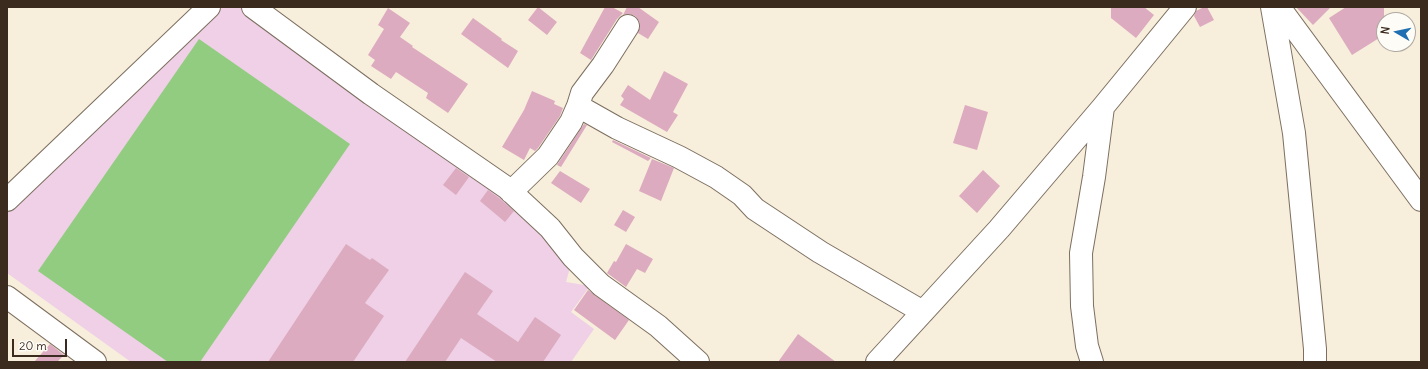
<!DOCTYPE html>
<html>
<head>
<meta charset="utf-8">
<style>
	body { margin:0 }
	#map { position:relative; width:1428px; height:369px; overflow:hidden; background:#f7eedc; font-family:Delius,sans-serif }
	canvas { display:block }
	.frame { position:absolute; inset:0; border:8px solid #3b2a1e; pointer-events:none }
	.north { position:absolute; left:1376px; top:12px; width:40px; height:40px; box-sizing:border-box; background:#fdfcf7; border:1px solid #afa8a0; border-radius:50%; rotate:279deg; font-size:11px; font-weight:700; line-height:16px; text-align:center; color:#3b2a1e }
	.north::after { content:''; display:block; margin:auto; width:14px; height:18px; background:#1f6fb2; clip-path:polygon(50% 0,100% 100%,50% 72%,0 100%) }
	.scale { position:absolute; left:12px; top:339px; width:55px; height:18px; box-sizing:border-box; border:2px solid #3b2a1e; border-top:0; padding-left:5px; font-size:12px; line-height:14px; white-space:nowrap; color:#3b2a1e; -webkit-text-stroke:3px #fdfcf7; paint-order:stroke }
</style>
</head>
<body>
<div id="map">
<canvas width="1428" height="369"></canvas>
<div class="frame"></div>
<div class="north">N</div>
<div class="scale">20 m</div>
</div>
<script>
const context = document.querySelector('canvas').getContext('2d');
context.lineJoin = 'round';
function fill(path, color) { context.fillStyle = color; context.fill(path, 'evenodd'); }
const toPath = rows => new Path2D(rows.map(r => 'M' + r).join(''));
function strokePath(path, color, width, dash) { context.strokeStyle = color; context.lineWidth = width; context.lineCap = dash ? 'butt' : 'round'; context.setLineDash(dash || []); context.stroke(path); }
const built = toPath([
	[209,7,253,7,511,192,573,257,566,282,590,286,571,312,594,329,571,362,131,362,7,273,7,200]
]);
const green = toPath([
	[199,39,350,144,200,362,168,362,38,271]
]);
const building = toPath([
	[538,7,557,22,547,35,528,20],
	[605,7,612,7,623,13,617,19,591,60,580,53],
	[627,7,638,7,659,22,648,39,638,33,640,26,639,21,635,16,629,14,623,15],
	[1111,7,1144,7,1154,15,1136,38,1111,18],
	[1204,7,1207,7,1214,20,1200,27,1194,16,1196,11],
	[1296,7,1331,7,1313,25],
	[1346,7,1384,7,1384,35,1352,55,1329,18],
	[388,8,410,23,400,37,413,46,412,47,468,84,448,113,426,98,428,93,396,72,391,79,371,66,375,60,368,55,384,29,378,25],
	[473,18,502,39,501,40,518,51,508,68,461,34],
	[664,71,688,84,673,112,678,115,667,132,620,105,624,99,621,96,628,85,650,100],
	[532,91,555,101,554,104,563,108,560,116,538,148,535,151,530,148,524,160,502,147,524,110],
	[965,105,988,112,977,150,953,143],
	[584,124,587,125,561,167,557,165],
	[613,140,651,158,648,161,612,142],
	[652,159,674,168,661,201,639,191],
	[456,168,469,177,456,195,443,185],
	[983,170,1000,186,977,213,959,196],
	[560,171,590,189,581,203,551,183],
	[488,190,499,198,514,211,505,222,480,201],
	[623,210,635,217,626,232,614,225],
	[346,244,370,260,372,258,389,270,365,303,384,316,353,362,268,362],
	[626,244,653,259,645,273,637,269,626,287,607,273,614,261,616,262],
	[465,272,493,291,477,314,518,342,535,317,561,335,543,362,497,362,461,338,445,362,405,362],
	[588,290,629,320,615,340,574,310],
	[798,334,836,362,778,362],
	[50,344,64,355,57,362,34,362]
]);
const minor = toPath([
	[253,7,371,94,507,188,550,228,573,257,601,285,658,326,698,362],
	[1272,7,1294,133,1315,349,1315,362],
	[1279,7,1421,200],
	[628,26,603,65,582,93,578,106,617,128,679,157,716,177,742,195,755,209,820,252,923,312],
	[511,192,548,156,571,122,578,106],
	[7,200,209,7],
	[7,297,95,362],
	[877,362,999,229,1103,107,1185,7],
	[1092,362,1087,346,1082,306,1081,253,1094,177,1103,107]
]);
fill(built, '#efd0e7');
fill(green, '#92cc80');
fill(building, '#ddabbf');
strokePath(minor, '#7d6f60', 24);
strokePath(minor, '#fff', 22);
</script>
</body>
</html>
